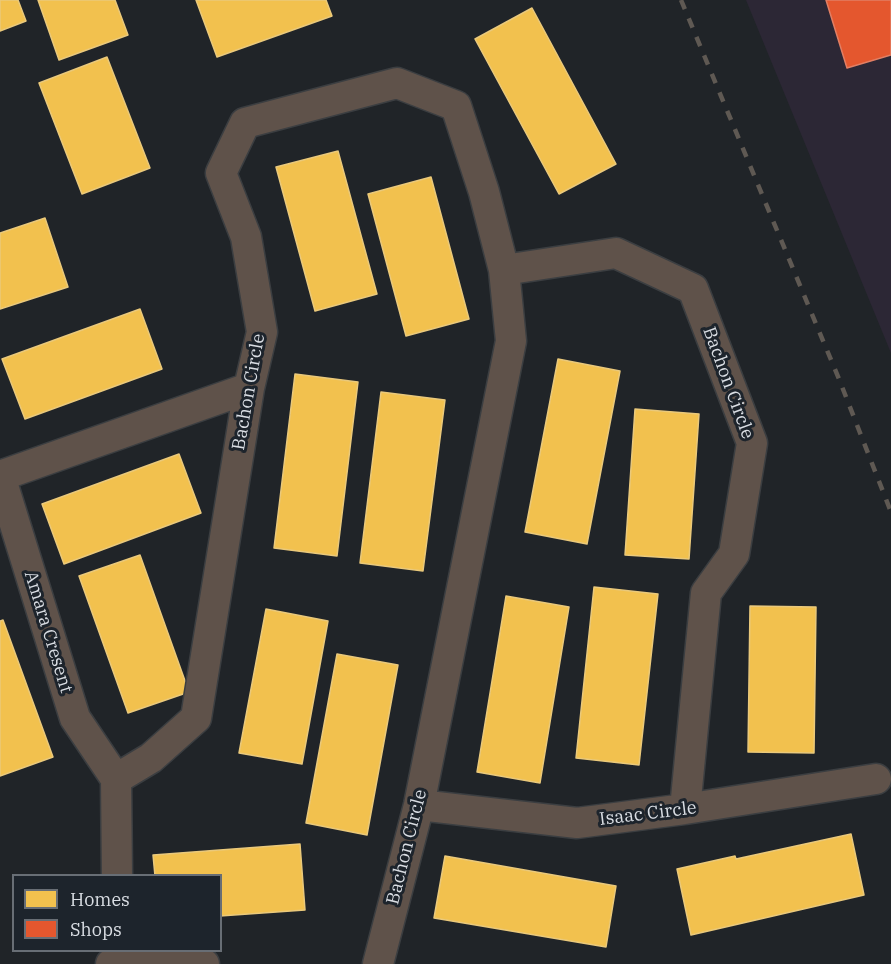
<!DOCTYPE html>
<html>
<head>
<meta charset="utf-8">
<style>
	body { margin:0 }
	#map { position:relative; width:891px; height:964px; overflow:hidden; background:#202428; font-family:"IBM Plex Serif",serif }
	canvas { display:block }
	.legend { position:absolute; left:12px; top:874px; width:210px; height:78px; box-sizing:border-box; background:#1d242c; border:2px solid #686e75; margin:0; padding:8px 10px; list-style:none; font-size:18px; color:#d9dde3 }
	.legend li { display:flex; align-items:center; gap:12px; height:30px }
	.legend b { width:30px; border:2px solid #686e75 }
</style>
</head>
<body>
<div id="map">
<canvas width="891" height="964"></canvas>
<ul class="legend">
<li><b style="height:16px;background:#f2c14e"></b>Homes</li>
<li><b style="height:16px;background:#e4572e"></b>Shops</li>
</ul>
</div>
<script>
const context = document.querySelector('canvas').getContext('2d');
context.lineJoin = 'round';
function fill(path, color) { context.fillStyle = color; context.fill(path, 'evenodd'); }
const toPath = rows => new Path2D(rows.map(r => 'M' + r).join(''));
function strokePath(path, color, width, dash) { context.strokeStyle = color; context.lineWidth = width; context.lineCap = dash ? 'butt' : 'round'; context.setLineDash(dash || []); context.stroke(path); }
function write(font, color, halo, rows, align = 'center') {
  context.font = font + ' "IBM Plex Serif",serif'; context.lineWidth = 6; context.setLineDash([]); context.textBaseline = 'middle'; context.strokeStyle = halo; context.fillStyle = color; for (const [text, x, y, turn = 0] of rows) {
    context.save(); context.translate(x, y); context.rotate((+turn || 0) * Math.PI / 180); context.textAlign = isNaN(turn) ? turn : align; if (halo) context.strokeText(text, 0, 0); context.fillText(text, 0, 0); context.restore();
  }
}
const commercial = toPath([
	[746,0,891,0,891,353]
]);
const homes = toPath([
	[0,0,18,0,26,21,0,31,0,0],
	[38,0,115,0,128,35,59,60,38,0],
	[196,0,326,0,332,16,217,57,196,0],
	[532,8,616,164,559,194,475,39,532,8],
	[107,57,150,168,82,194,39,83,107,57],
	[338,151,377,294,315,311,276,167,338,151],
	[431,177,469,319,406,336,368,194,431,177],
	[45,218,68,287,0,309,0,233,45,218],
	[140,309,162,369,25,419,2,359,140,309],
	[558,359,620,371,587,544,525,532,558,359],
	[295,374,358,382,337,556,274,548,295,374],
	[381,392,445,400,423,571,360,563,381,392],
	[635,409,699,414,689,559,625,555,635,409],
	[179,454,201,513,64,564,42,504,179,454],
	[140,555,189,692,128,713,79,576,140,555],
	[594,587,658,594,639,765,576,758,594,587],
	[506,596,569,607,540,783,477,772,506,596],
	[750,606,816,607,814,753,748,752,750,606],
	[266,609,328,621,302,764,239,753,266,609],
	[3,620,53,757,0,776,0,621,3,620],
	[337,654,398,665,367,835,306,823,337,654],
	[851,834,864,895,691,935,677,869,735,856,736,859,851,834],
	[300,844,305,910,220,916,220,876,155,876,153,855,300,844],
	[445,856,616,886,606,947,434,918,445,856]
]);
const shops = toPath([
	[826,0,891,0,891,55,847,68,826,0]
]);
const street = toPath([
	[0,476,75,718,116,779],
	[0,476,249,388],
	[116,779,151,758,196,718,249,388,262,332,246,237,221,173,245,123,397,83,456,106,484,192,504,270,616,253,693,289,752,443,734,554,706,593,685,809],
	[116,779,117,876],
	[419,805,577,823,685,809,876,779],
	[111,964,204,964],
	[378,964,419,805,511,341,504,270]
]);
const rail = toPath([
	[681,0,839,379,891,512]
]);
const streetNames = [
	["Bachon Circle",728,383,70],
	["Bachon Circle",249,392,-80],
	["Amara Cresent",48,632,73],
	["Isaac Circle",648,814,-7],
	["Bachon Circle",407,847,-76]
];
fill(commercial, '#2c2735');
fill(homes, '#f2c14e');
strokePath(homes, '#eac97b', 1.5);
fill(shops, '#e4572e');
strokePath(shops, '#e17f64', 1.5);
strokePath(street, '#3b3e41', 33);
strokePath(street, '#5f524a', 30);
strokePath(rail, '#5f5953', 4.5, [10, 10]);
write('18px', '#d9dde3', '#1d242c', streetNames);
</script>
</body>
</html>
